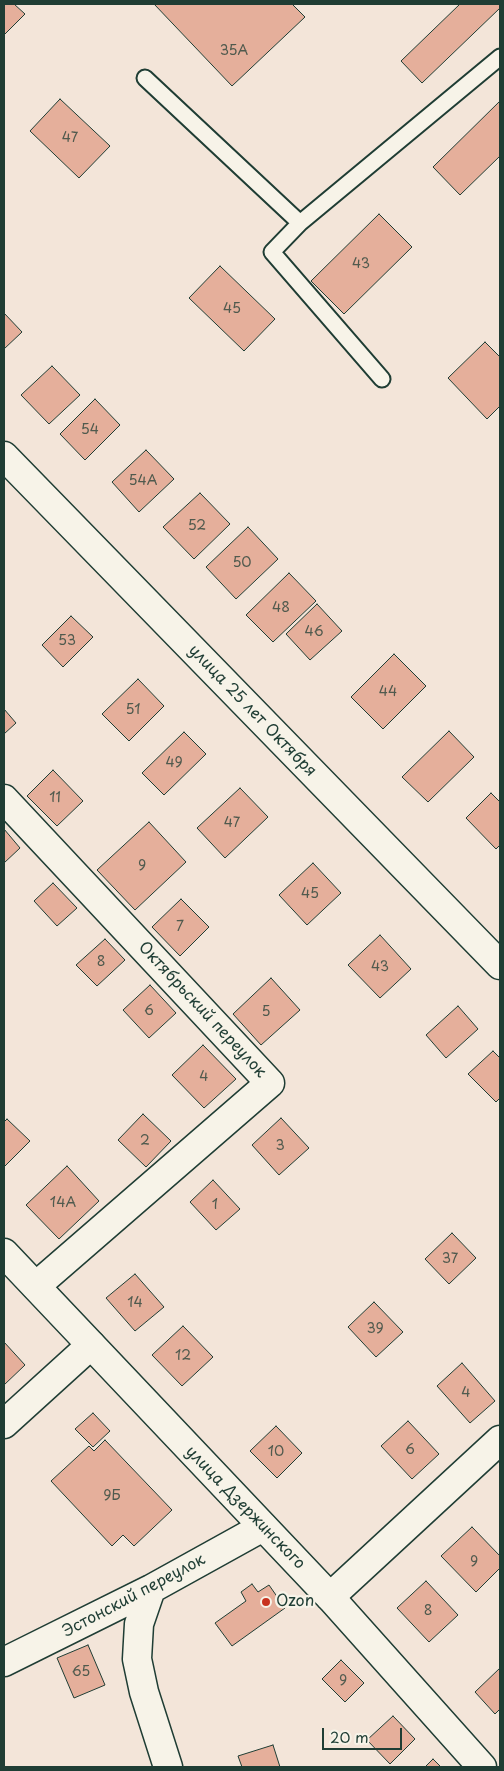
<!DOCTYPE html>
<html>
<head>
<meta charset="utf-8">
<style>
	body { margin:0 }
	#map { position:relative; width:504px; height:1771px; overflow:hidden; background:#f3e5d9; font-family:"Playpen Sans",sans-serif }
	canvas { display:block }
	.frame { position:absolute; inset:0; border:5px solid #1f3d34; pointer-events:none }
	.scale { position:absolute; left:322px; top:1728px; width:80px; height:22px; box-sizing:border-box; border:2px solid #1f3d34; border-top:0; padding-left:6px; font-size:15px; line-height:18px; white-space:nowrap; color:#1f3d34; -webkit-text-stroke:4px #f7f3e8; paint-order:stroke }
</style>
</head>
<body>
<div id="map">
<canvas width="504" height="1771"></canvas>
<div class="frame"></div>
<div class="scale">20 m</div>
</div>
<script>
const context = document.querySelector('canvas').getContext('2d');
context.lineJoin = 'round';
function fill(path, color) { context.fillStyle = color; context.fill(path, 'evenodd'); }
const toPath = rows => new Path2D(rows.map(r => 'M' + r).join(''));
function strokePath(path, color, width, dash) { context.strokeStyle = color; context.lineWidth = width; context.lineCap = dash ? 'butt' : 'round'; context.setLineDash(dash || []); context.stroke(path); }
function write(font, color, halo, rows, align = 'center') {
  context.font = font + ' "Playpen Sans",sans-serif'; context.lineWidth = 4.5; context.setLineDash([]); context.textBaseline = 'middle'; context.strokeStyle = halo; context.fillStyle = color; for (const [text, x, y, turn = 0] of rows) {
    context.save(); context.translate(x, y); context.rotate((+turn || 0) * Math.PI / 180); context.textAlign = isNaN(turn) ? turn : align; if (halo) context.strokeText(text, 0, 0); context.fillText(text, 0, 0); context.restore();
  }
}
const building = toPath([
	[4,4,14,4,25,14,4,35,4,4],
	[154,4,292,4,305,17,232,86,154,4],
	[460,4,500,4,500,8,422,83,401,61,460,4],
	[60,99,110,146,79,178,30,131,60,99],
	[500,101,500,156,460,195,433,167,500,101],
	[379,214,412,247,344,314,311,281,379,214],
	[220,266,275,319,244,351,189,298,220,266],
	[4,313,22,332,4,349,4,313],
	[485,342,500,357,500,406,487,419,448,378,485,342],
	[52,366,80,395,49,424,21,395,52,366],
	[95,399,120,425,85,460,60,434,95,399],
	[146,450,174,479,139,512,112,482,146,450],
	[200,493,230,524,194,559,163,527,200,493],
	[248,527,278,559,236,599,206,567,248,527],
	[289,573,316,601,273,642,246,615,289,573],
	[317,604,342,631,310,660,286,634,317,604],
	[71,616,93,637,63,667,42,645,71,616],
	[394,654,426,686,383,729,351,697,394,654],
	[138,679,164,706,129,741,102,714,138,679],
	[4,709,16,723,4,734,4,709],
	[449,731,474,757,428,802,402,777,449,731],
	[184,732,206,754,164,795,142,773,184,732],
	[53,770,83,801,57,826,27,796,53,770],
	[240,788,268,817,225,858,197,828,240,788],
	[491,793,500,802,500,845,496,849,466,818,491,793],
	[149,822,186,862,135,910,97,870,149,822],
	[4,829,20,848,4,863,4,829],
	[313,863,341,893,307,925,279,895,313,863],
	[53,883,77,908,57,926,34,901,53,883],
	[181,899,209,927,180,956,152,927,181,899],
	[380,935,411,969,380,998,348,965,380,935],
	[105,939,125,960,97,986,76,965,105,939],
	[271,978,300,1010,261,1045,233,1014,271,978],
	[150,985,176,1013,149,1038,123,1010,150,985],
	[458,1006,478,1029,446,1058,426,1035,458,1006],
	[203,1045,236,1079,204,1108,172,1075,203,1045],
	[493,1051,500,1058,500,1098,496,1102,468,1074,493,1051],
	[143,1114,171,1141,146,1167,118,1140,143,1114],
	[281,1118,309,1148,279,1175,252,1145,281,1118],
	[7,1119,30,1141,4,1167,4,1122,7,1119],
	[67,1166,99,1201,59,1239,26,1205,67,1166],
	[213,1180,240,1209,216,1230,190,1202,213,1180],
	[452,1233,476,1258,449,1284,425,1259,452,1233],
	[135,1274,164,1307,135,1331,106,1298,135,1274],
	[374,1302,403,1332,376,1357,348,1327,374,1302],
	[183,1326,213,1357,182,1386,152,1355,183,1326],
	[4,1342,25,1365,4,1385,4,1342],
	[462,1363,495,1401,470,1423,437,1386,462,1363],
	[93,1413,110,1431,93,1447,75,1429,93,1413],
	[408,1421,439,1454,412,1479,381,1446,408,1421],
	[276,1426,302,1453,277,1478,250,1451,276,1426],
	[105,1440,172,1510,134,1546,123,1535,112,1546,51,1481,89,1446,94,1451,105,1440],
	[472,1527,500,1556,500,1568,476,1592,441,1556,472,1527],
	[426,1581,458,1615,429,1642,397,1608,426,1581],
	[252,1584,258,1592,269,1585,285,1608,232,1646,215,1623,246,1601,241,1592,252,1584],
	[88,1645,105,1685,74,1698,57,1658,88,1645],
	[341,1660,364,1683,345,1702,322,1679,341,1660],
	[500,1668,500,1709,495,1714,475,1692,500,1668],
	[393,1716,415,1739,390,1764,367,1740,393,1716],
	[273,1745,280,1767,242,1767,238,1756,273,1745],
	[433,1759,441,1767,425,1767,433,1759]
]);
const service = toPath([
	[145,78,300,223,500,57],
	[300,223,272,252,382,379]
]);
const minor = toPath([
	[4,456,500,965],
	[4,799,270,1083,36,1286],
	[4,1424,91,1345],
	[151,1589,139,1624,137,1659,144,1692,168,1767],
	[330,1597,500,1440],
	[4,1662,151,1589,263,1527]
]);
const tertiary = toPath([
	[4,1253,330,1597,482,1767]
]);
const markers = [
	[266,1602,5,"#c8321e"]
];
const numberNames = [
	["35А",234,51],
	["47",70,138],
	["43",361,264],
	["45",232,309],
	["54",90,430],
	["54А",143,481],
	["52",197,526],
	["50",242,563],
	["48",281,608],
	["46",314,632],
	["53",67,641],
	["44",388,692],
	["51",133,710],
	["49",174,763],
	["11",55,798],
	["47",232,823],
	["9",142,866],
	["45",310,894],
	["7",180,927],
	["8",101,962],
	["43",380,967],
	["6",149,1011],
	["5",266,1012],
	["4",204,1077],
	["2",145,1141],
	["3",280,1146],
	["14А",63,1203],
	["1",215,1205],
	["37",450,1259],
	["14",135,1303],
	["39",375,1329],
	["12",183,1356],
	["4",466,1393],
	["6",410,1450],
	["10",276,1452],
	["9Б",112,1496],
	["9",474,1562],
	["8",428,1611],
	["65",81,1672],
	["9",343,1681]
];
const streetNames = [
	["улица 25 лет Октября",252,711,46],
	["Октябрьский переулок",202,1010,47],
	["улица Дзержинского",245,1508,46],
	["Эстонский переулок",134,1596,-28]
];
const poiNames = [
	["Ozon",276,1602]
];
fill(building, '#e5af9b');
strokePath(building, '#1f3d34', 1);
strokePath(service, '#1f3d34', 19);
strokePath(minor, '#1f3d34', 31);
strokePath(tertiary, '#1f3d34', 31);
strokePath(service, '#f7f3e8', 15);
strokePath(minor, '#f7f3e8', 28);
strokePath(tertiary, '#f7f3e8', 28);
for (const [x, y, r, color] of markers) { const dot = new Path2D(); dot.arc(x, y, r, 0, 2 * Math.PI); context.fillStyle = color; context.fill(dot); strokePath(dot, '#f7f3e8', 2); }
write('14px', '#505a4e', null, numberNames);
write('16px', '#1f3d34', '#f7f3e8', streetNames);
write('16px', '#1f3d34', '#f7f3e8', poiNames, 'left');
</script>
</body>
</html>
